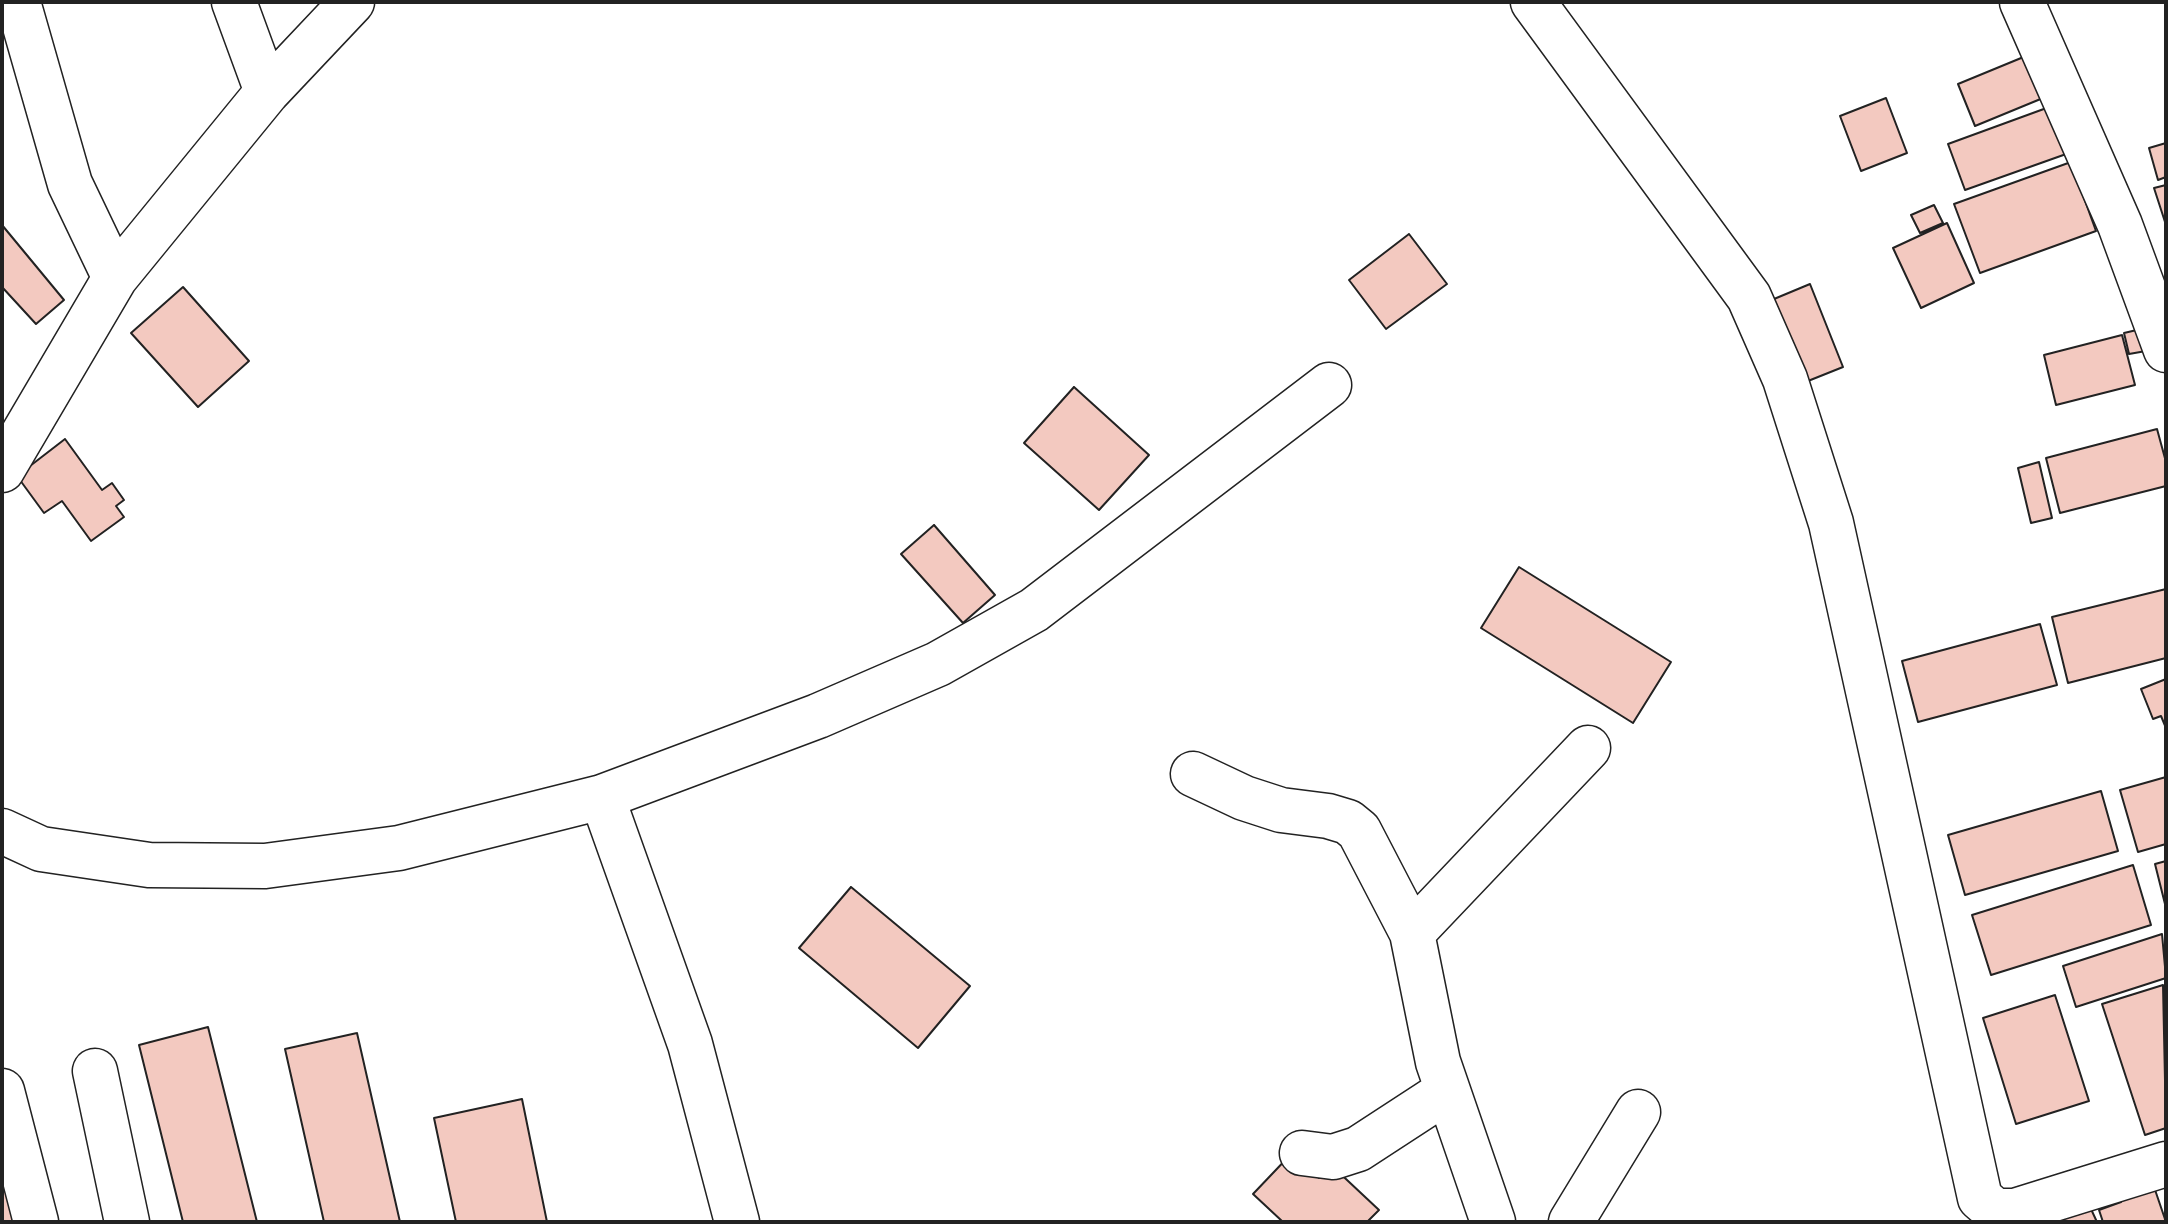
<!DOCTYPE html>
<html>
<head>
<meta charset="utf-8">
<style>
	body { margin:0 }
	#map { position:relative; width:2168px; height:1224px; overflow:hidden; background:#fff; font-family:"Alegreya Sans",sans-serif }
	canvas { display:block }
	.frame { position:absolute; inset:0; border:4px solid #222; pointer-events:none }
</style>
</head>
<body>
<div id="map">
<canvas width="2168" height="1224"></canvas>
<div class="frame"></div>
</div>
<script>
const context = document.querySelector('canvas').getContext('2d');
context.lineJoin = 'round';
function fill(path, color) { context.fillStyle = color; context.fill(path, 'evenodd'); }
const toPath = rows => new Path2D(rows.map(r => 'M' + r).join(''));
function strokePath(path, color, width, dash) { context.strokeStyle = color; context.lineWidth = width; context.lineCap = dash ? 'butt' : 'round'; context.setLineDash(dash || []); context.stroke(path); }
const building = toPath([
	[2026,56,2043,98,1975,126,1958,84,2026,56],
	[1886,98,1907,153,1861,171,1840,116,1886,98],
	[2052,106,2069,153,1965,190,1948,144,2052,106],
	[2166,143,2166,177,2158,180,2149,148,2166,143],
	[2071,162,2096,231,1980,273,1954,204,2071,162],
	[2166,185,2166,225,2154,188,2166,185],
	[1934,205,1943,223,1920,233,1911,215,1934,205],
	[1947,223,1974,283,1921,308,1893,248,1947,223],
	[2,225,64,300,36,324,2,287,2,225],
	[1409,234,1447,284,1386,329,1349,280,1409,234],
	[1810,284,1843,367,1808,381,1774,299,1810,284],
	[183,287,249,361,198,407,131,333,183,287],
	[2141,329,2146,351,2129,354,2124,333,2141,329],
	[2122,335,2135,385,2056,405,2044,355,2122,335],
	[1074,387,1149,455,1099,510,1024,443,1074,387],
	[2157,429,2166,462,2166,486,2060,513,2046,458,2157,429],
	[65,439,102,490,112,483,124,500,116,506,124,517,91,541,62,501,44,513,17,476,65,439],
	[2039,462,2052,518,2031,523,2018,468,2039,462],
	[934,525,995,595,963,623,901,554,934,525],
	[1519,567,1671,662,1633,723,1481,628,1519,567],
	[2166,589,2166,658,2068,683,2052,617,2166,589],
	[2040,624,2057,685,1918,722,1902,661,2040,624],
	[2166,679,2166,728,2161,716,2153,719,2141,689,2166,679],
	[2166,777,2166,844,2138,852,2120,790,2166,777],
	[2101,791,2118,851,1965,895,1948,835,2101,791],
	[2166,861,2166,908,2155,864,2166,861],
	[2133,865,2151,925,1991,975,1972,915,2133,865],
	[851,887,970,986,918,1048,799,948,851,887],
	[2162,934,2166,978,2076,1007,2063,966,2162,934],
	[2163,985,2166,1128,2145,1135,2102,1004,2163,985],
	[2055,995,2089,1101,2016,1124,1983,1018,2055,995],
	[208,1027,257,1222,183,1222,139,1045,208,1027],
	[357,1033,400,1222,324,1222,285,1049,357,1033],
	[522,1099,547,1222,456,1222,434,1118,522,1099],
	[2,1117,25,1222,2,1222,2,1117],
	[1292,1153,1319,1178,1331,1165,1379,1210,1367,1222,1283,1222,1253,1194,1292,1153],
	[2152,1181,2166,1222,2103,1222,2099,1210,2121,1202,2118,1193,2152,1181],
	[2084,1194,2097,1222,2021,1222,2084,1194]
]);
const minor = toPath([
	[18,2,70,184,115,278],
	[234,2,267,92],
	[1533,2,1749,297,1785,379,1831,523,1980,1198,1995,1211,2015,1211,2166,1164],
	[2022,2,2120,225,2166,350],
	[2,470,115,278,267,92,352,2],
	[1193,774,1244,798,1281,810,1328,816,1348,822,1359,831,1412,933,1438,1062,1493,1222],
	[602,797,690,1044,737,1222],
	[2,831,41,849,149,865,265,866,399,848,602,797,818,716,938,664,1034,610,1329,385],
	[1412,933,1588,748],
	[95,1071,127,1222],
	[2,1091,36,1222],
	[1302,1153,1333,1157,1358,1149,1447,1091],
	[1571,1222,1638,1112]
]);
fill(building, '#f3c9c0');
strokePath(building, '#222', 2);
strokePath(minor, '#222', 47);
strokePath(minor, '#fff', 44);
</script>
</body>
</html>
